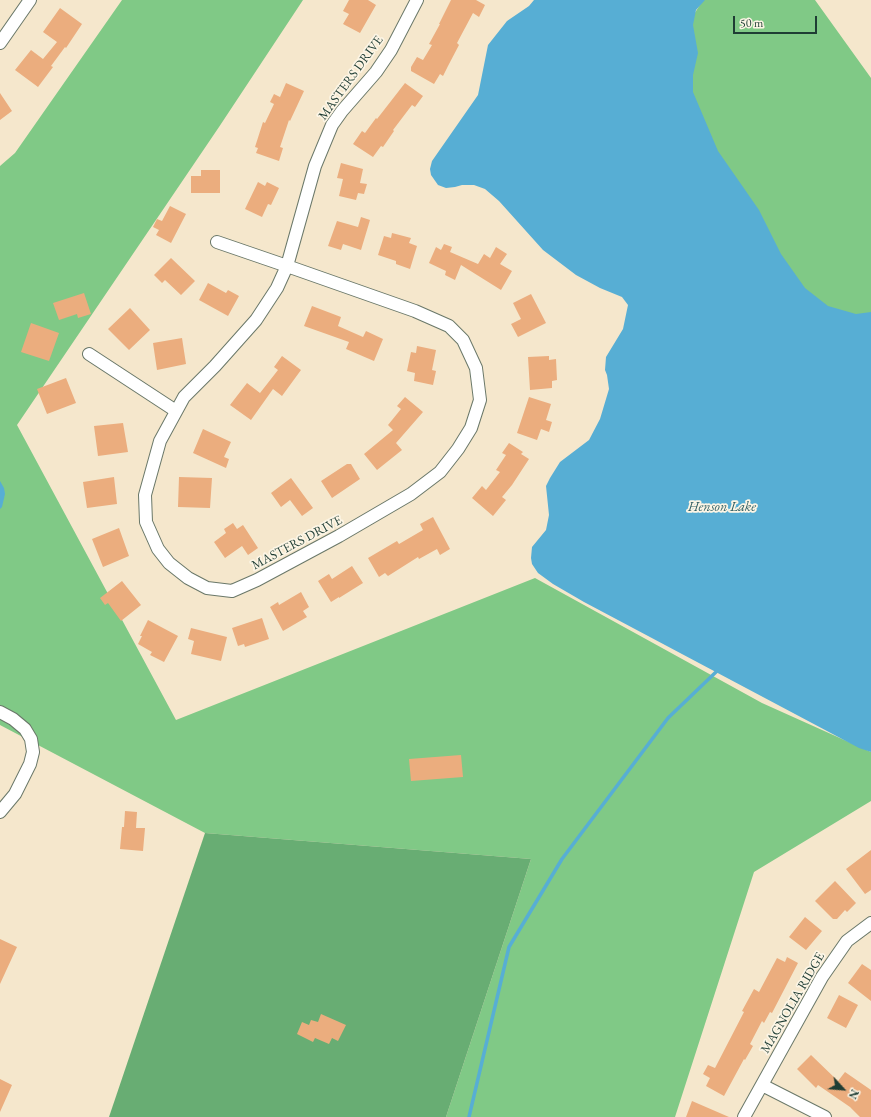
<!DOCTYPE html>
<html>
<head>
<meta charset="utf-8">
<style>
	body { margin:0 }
	#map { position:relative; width:871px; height:1117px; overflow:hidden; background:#f5e7cc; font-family:"EB Garamond",serif }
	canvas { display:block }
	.north { position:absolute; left:823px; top:1069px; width:40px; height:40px; -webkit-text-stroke:3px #fcf5e5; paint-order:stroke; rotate:116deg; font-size:11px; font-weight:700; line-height:16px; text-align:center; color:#1f3d34 }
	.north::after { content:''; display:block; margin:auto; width:14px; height:18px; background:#1f3d34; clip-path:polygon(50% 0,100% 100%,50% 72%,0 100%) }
	.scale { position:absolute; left:733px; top:16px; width:84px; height:18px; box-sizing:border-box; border:2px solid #1f3d34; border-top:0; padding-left:5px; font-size:12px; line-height:14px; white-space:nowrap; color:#1f3d34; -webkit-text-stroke:3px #fcf5e5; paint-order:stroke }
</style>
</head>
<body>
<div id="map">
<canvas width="871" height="1117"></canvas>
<div class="north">N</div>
<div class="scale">50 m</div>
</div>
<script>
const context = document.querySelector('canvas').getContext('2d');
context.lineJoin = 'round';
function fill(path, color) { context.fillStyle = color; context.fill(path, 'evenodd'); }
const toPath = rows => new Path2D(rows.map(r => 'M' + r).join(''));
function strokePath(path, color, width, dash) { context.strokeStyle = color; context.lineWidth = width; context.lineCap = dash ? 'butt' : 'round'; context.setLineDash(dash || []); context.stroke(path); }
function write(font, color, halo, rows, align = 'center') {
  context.font = font + ' "EB Garamond",serif'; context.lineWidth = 3.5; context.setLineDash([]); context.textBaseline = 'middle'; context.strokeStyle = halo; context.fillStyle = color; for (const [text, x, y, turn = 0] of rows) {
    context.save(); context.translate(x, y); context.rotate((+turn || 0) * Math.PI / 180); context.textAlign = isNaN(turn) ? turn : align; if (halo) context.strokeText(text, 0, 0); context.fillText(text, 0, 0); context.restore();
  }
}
const green = toPath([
	[122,0,303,0,219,127,17,425,176,720,535,578,762,703,871,752,871,801,754,872,675,1117,446,1117,531,859,205,833,0,725,0,166,15,153],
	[703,0,815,0,871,78,871,318,807,323,689,160,677,41]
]);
const forest = toPath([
	[205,833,531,859,446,1117,109,1117]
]);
const water = toPath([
	[534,0,705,0,696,10,693,25,698,53,693,75,693,92,718,151,759,210,781,254,805,288,828,306,856,314,871,312,871,752,859,748,584,602,553,584,538,573,532,564,531,558,532,547,546,530,549,515,546,486,550,478,560,462,589,440,600,419,609,389,607,375,605,370,606,357,623,329,628,305,622,297,600,288,576,275,543,250,499,201,485,189,474,185,462,185,455,187,446,188,438,185,431,175,430,169,432,161,478,95,488,45,507,21,529,6],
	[0,481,4,488,5,494,2,507,0,509]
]);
const stream = toPath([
	[469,1117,509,947,562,859,668,718,716,672]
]);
const building = toPath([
	[349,0,368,0,376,5,360,33,343,24,349,14,343,11],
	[451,0,476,0,485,5,479,17,473,13,457,43,459,45,448,66,443,76,440,74,434,84,411,71,411,67,417,57,423,60,432,45,429,44,440,24,439,24],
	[60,8,82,24,66,48,65,47,51,66,53,67,38,87,15,70,31,50,43,59,57,42,43,32],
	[286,83,304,91,290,121,289,120,280,147,283,148,279,161,256,153,258,148,255,147,263,122,265,123,274,104,270,102,274,94,280,97],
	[405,83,423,96,415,107,412,105,393,130,394,131,383,147,381,146,373,157,353,144,362,131,365,133,376,118,377,119],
	[0,93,12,111,0,120],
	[341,163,363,169,360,183,367,184,364,194,358,193,356,200,339,196,343,179,337,178],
	[201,170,220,170,220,193,191,193,191,176,201,176],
	[258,182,265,186,267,182,279,188,271,205,268,204,262,217,245,209],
	[170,206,186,214,171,243,156,235,159,230,153,227,157,219,162,221],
	[361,217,370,220,361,250,343,244,341,250,328,246,337,221,358,227],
	[392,233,411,238,409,243,417,246,410,269,396,264,396,261,378,255,384,236,391,238],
	[444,244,452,247,450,252,478,264,484,254,490,258,496,247,507,254,500,264,512,271,501,290,461,265,455,280,445,275,446,271,429,263,436,247,441,250],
	[171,258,195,281,181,295,165,280,162,283,154,275],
	[208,283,226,293,228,290,239,296,228,316,199,300],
	[84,293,91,314,78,318,77,314,59,320,53,303],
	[531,294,546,323,518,337,511,324,521,319,513,303],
	[312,306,341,317,338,326,363,337,366,331,383,339,374,361,346,349,349,342,304,326],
	[130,308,150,330,129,350,108,329],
	[31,323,59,333,49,361,21,352],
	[182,338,186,364,157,370,153,343],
	[417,346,436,350,432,370,436,371,433,385,414,381,415,373,407,371,411,352,416,353],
	[282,356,301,370,282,396,273,389,251,420,230,405,247,383,260,393,278,370,274,367],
	[549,356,549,360,556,359,557,380,552,381,552,388,530,390,528,357],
	[66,378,76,403,47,414,37,389],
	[405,397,423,412,396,443,402,450,377,470,364,454,393,430,388,425,401,409,397,406],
	[529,397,551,404,546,420,552,422,549,432,541,429,537,440,517,433],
	[123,423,128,452,98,456,94,426],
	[203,429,231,442,224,457,229,459,226,468,193,453],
	[509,443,523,452,521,454,529,459,512,485,502,497,506,500,493,516,472,498,482,486,486,490,500,472,496,470,506,455,502,453],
	[347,464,351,464,360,479,332,498,321,481],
	[114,477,117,504,87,508,83,482],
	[179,477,212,478,210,508,178,507],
	[291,478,313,508,302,516,290,500,281,507,271,493],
	[433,517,450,549,440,555,437,549,419,559,418,557,388,576,385,573,379,577,368,558,397,541,399,544,423,530,420,524],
	[233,523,237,529,243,525,258,548,248,555,242,546,225,558,214,542,226,533,224,529],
	[119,528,129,556,103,567,92,539],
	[352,566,363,583,339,598,339,597,331,602,318,581,329,574,332,579],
	[122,581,141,605,121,621,108,603,105,605,100,598],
	[301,592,309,607,303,611,307,617,283,631,270,607,278,602,279,605],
	[262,618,269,639,245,647,244,644,238,646,232,628],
	[148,620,178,636,164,662,150,655,152,652,138,644,142,636,140,636],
	[191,628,227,637,221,661,191,654,194,641,188,639],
	[461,755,463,777,411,781,409,759],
	[125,811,137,812,136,828,145,828,143,851,120,849,122,827,124,827],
	[871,850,871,890,865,894,846,869],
	[835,881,856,903,847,912,845,910,837,919,833,919,815,901],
	[805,917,822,931,806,950,789,937],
	[0,939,17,947,0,984],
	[787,957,798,963,772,1013,770,1012,764,1023,762,1021,750,1044,753,1046,745,1060,744,1059,724,1096,706,1086,710,1078,703,1074,708,1065,715,1068,744,1012,742,1011,754,989,759,992,777,958,785,962],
	[862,964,871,970,871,1001,848,983],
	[839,995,858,1005,846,1028,827,1018],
	[321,1014,346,1025,338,1041,332,1038,329,1044,315,1038,313,1042,297,1034,302,1022,309,1025,311,1020,318,1022],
	[811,1055,838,1081,845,1072,871,1090,871,1117,860,1117,850,1107,818,1085,816,1088,797,1069],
	[0,1079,12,1085,0,1112],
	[692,1101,729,1117,686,1117]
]);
const minor = toPath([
	[0,43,30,0],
	[217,242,287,266,415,311,449,326,463,340,476,368,480,400,471,428,458,449,440,472,411,494,339,536,257,580,232,591,207,588,188,578,169,563,158,549,146,522,145,495,160,441,184,397,215,366,256,320,277,288,287,266,315,166,332,125,342,111,376,72,391,50,417,0],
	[89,354,176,411],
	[0,712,13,719,25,729,31,739,33,752,30,764,15,794,0,812],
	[762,1085,825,1117],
	[744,1117,822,977,847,941,871,923]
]);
const streetNames = [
	["MASTERS DRIVE",351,78,-54],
	["MASTERS DRIVE",297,543,-28],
	["MAGNOLIA RIDGE",793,1003,-60]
];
const waterNames = [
	["Henson Lake",722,507]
];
fill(green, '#80c986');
fill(forest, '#68ad73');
fill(water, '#57aed4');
strokePath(stream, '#57aed4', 3.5);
fill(building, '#ebad7e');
strokePath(minor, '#6a7869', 14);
strokePath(minor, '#fff', 12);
write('13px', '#1f3d34', '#fcf5e5', streetNames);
write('italic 14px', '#305f64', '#fcf5e5', waterNames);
</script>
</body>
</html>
